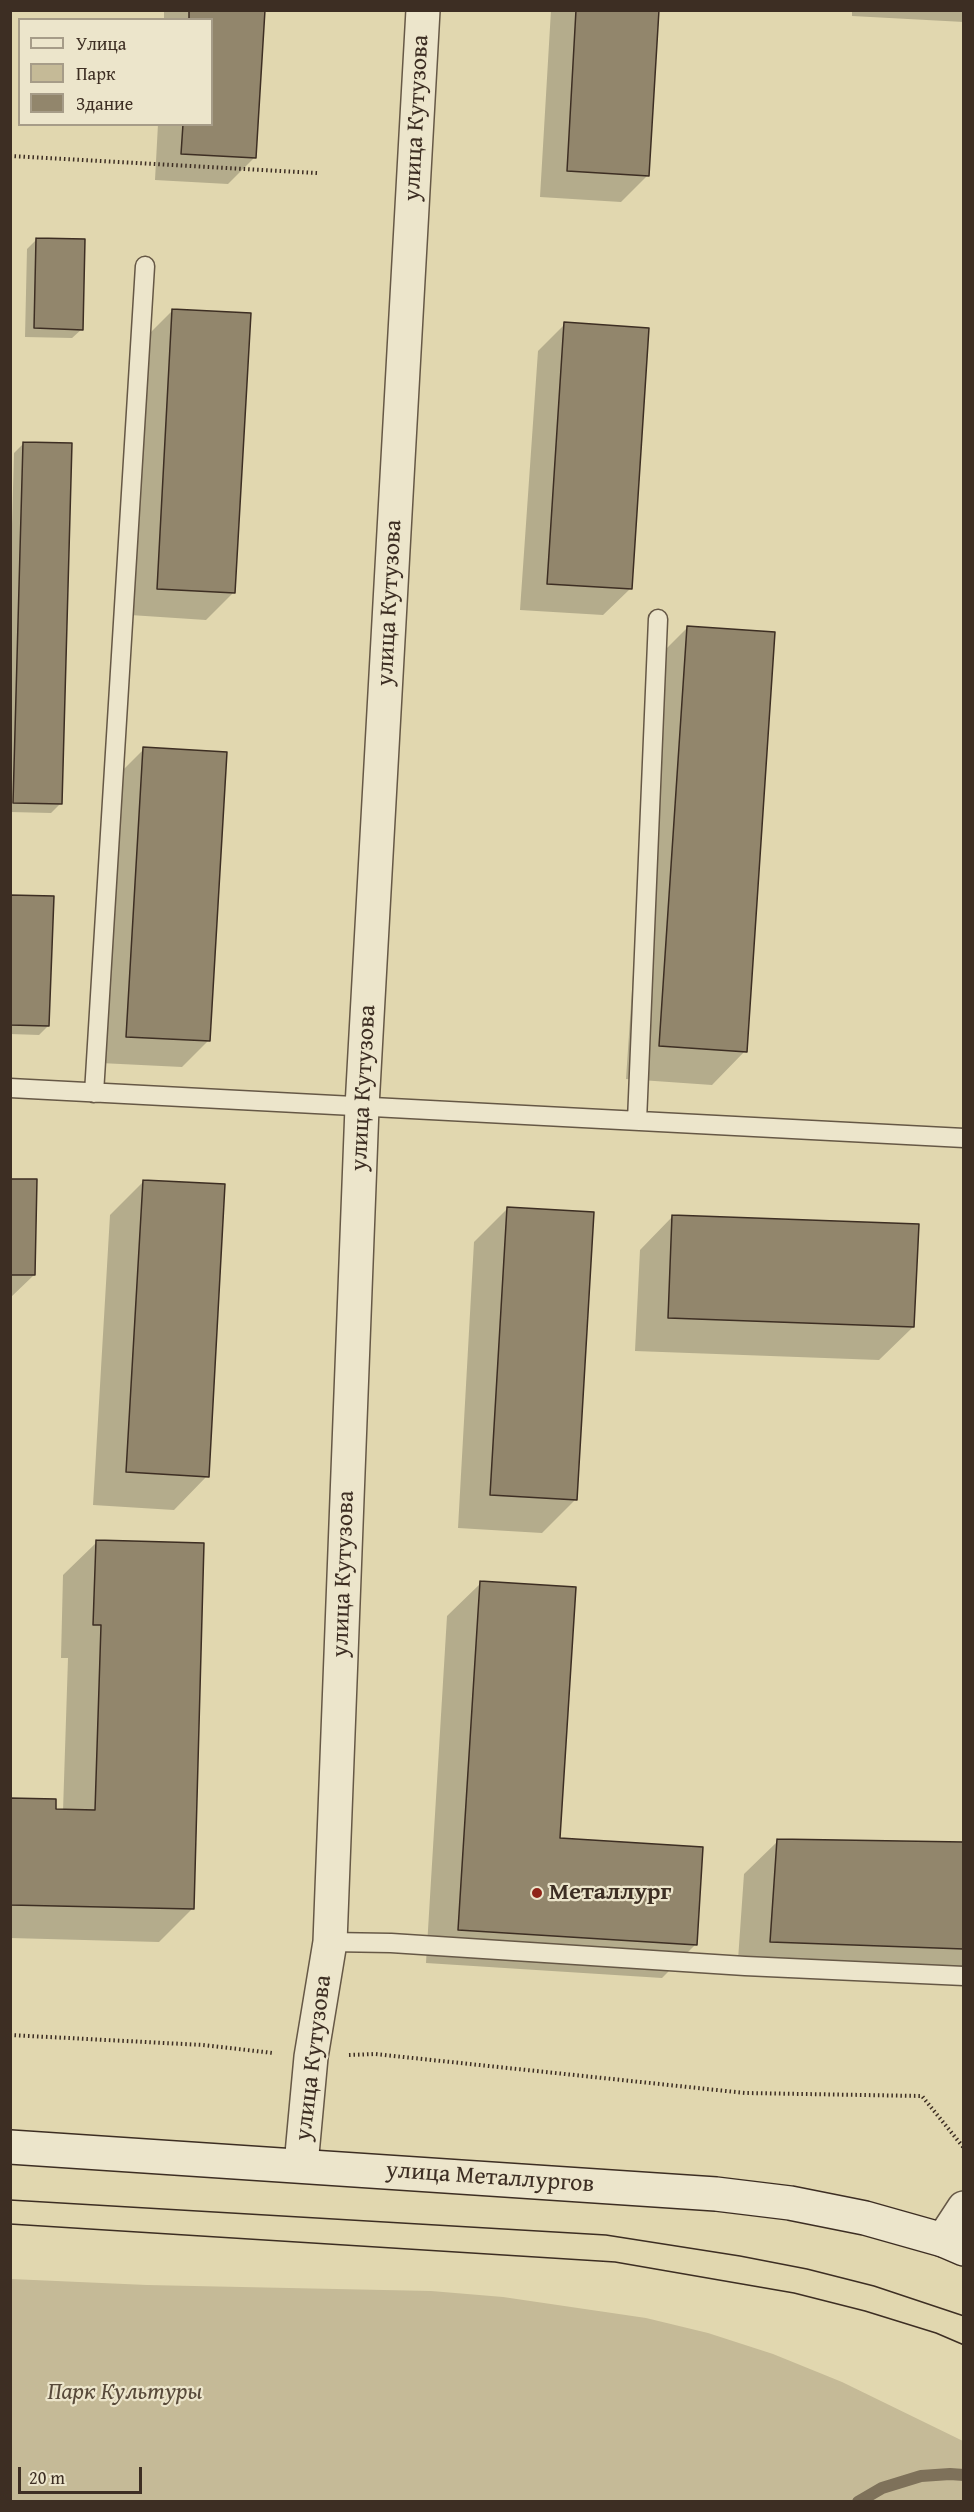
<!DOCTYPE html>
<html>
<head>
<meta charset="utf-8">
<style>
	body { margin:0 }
	#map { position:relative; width:974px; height:2512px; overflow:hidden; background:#e1d7af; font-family:"Gentium Book Plus",serif }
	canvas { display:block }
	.frame { position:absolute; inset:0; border:12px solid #3d2e23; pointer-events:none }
	.legend { position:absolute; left:18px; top:18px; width:195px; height:108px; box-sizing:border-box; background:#ece5cb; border:2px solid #a69c88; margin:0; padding:8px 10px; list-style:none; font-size:18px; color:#3d2e23 }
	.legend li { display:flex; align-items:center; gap:12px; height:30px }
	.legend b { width:30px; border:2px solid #a69c88 }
	.scale { position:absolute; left:18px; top:2467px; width:124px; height:27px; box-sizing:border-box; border:3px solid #3d2e23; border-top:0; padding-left:8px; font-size:18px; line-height:21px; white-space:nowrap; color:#3d2e23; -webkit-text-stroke:4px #ece5cb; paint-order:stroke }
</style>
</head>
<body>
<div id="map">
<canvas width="974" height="2512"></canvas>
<div class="frame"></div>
<ul class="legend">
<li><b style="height:8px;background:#ece5cb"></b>Улица</li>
<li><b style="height:16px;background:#c5ba97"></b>Парк</li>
<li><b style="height:16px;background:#92866c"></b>Здание</li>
</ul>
<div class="scale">20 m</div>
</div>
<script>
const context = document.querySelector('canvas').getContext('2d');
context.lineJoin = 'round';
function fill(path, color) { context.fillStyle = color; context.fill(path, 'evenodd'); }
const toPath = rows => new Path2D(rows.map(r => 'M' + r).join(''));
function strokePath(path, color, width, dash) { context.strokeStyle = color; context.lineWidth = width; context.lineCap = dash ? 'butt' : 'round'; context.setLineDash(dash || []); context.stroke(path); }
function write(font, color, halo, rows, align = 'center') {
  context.font = font + ' "Gentium Book Plus",serif'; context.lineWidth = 4.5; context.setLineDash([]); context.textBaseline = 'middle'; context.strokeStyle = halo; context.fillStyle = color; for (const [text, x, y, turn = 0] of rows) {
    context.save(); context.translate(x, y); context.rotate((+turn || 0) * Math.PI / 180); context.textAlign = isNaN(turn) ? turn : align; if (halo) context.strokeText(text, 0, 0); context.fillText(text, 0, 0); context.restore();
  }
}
const green = toPath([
	[11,2279,147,2285,431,2291,503,2297,646,2318,708,2333,773,2354,842,2382,963,2441,963,2501,11,2501]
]);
const shadow = toPath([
	[164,10,263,10,255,157,228,184,155,180,158,124,212,124,212,20,164,20],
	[551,10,657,10,648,175,621,202,540,197],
	[852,10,964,10,964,22,852,16],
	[37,239,82,329,72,338,25,337,27,249],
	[173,310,233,593,206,620,130,615,146,337],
	[565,324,630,589,603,615,520,610,538,351],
	[24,443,61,803,51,813,10,812,10,597,14,453],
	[687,628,745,1051,712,1085,626,1079,654,661],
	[144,749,209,1040,182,1067,100,1063,117,776],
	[10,896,48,1026,39,1035,10,1034],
	[10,1180,34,1275,10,1298],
	[143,1182,207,1476,174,1510,93,1505,110,1215],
	[507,1209,576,1499,542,1533,458,1528,474,1242],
	[673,1216,913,1327,879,1360,635,1351,640,1250],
	[97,1542,192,1909,159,1942,10,1938,10,1799,54,1810,63,1811,68,1658,61,1658,63,1575],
	[481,1583,558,1840,696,1944,662,1978,426,1963,447,1616],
	[778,1841,964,1844,964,1983,737,1974,744,1874]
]);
const stream = toPath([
	[858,2502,882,2488,921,2476,950,2474,964,2475]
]);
const building = toPath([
	[189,10,265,10,256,158,181,154,183,124,212,124,212,20,189,20,189,10],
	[576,10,659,10,649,176,567,171,576,10],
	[36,238,85,239,83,330,34,328,36,238],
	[172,309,251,313,235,593,157,589,172,309],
	[564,322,649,328,632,589,547,584,564,322],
	[23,442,72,443,62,804,13,803,23,442],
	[687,626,775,632,747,1052,659,1046,687,626],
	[143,747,227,752,210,1041,126,1037,143,747],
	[10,895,54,896,49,1026,10,1025,10,895],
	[10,1179,37,1179,35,1275,10,1275,10,1179],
	[143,1180,225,1184,209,1477,126,1472,143,1180],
	[507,1207,594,1212,577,1500,490,1495,507,1207],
	[672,1215,919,1224,914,1327,668,1318,672,1215],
	[96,1540,204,1543,194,1909,10,1905,10,1798,56,1799,56,1809,95,1810,101,1625,93,1625,96,1540],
	[480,1581,576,1587,560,1838,703,1847,697,1945,458,1930,480,1581],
	[777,1839,964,1842,964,1949,770,1942,777,1839]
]);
const path = toPath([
	[10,156,317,173],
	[10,2035,203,2045,273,2053],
	[349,2055,375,2054,745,2093,922,2096,964,2148]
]);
const service = toPath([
	[10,1088,964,1138],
	[94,1093,145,266],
	[637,1121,658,619],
	[330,1942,391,1943,745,1966,964,1976]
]);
const minor = toPath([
	[301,2165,311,2057,330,1942,362,1107,423,10],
	[943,2240,964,2208]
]);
const secondary = toPath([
	[10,2147,716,2194,790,2203,865,2218,943,2240,964,2249]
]);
const tram = toPath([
	[10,2200,606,2235,740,2256,807,2269,874,2286,964,2316],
	[10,2224,615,2262,794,2293,865,2311,936,2333,964,2345]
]);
const markers = [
	[537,1893,6,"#8f2418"]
];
const streetNames = [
	["улица Кутузова",417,118,-87],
	["улица Кутузова",390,603,-87],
	["улица Кутузова",364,1088,-87],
	["улица Кутузова",344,1574,-88],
	["улица Кутузова",314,2058,-83],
	["улица Металлургов",490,2178,4]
];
const poiNames = [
	["Металлург",549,1893]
];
const parkNames = [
	["Парк Культуры",125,2393]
];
fill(green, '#c5ba97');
fill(shadow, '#0003');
strokePath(stream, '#7e715a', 12);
fill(building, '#92866c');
strokePath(building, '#3d2e23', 1.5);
strokePath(service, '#665846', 21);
strokePath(minor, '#665846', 36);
strokePath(secondary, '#3d2e23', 36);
strokePath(path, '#3d2e23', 4, [1.5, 3]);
strokePath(service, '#ece5cb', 18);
strokePath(minor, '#ece5cb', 33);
strokePath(secondary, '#ece5cb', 33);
strokePath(tram, '#3d2e23', 1.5);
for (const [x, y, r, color] of markers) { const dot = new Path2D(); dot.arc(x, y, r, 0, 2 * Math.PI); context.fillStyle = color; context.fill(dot); strokePath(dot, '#ece5cb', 2); }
write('24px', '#3d2e23', '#ece5cb', streetNames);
write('bold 24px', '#3d2e23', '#ece5cb', poiNames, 'left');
write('italic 24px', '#584a3a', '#ece5cb', parkNames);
</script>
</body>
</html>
